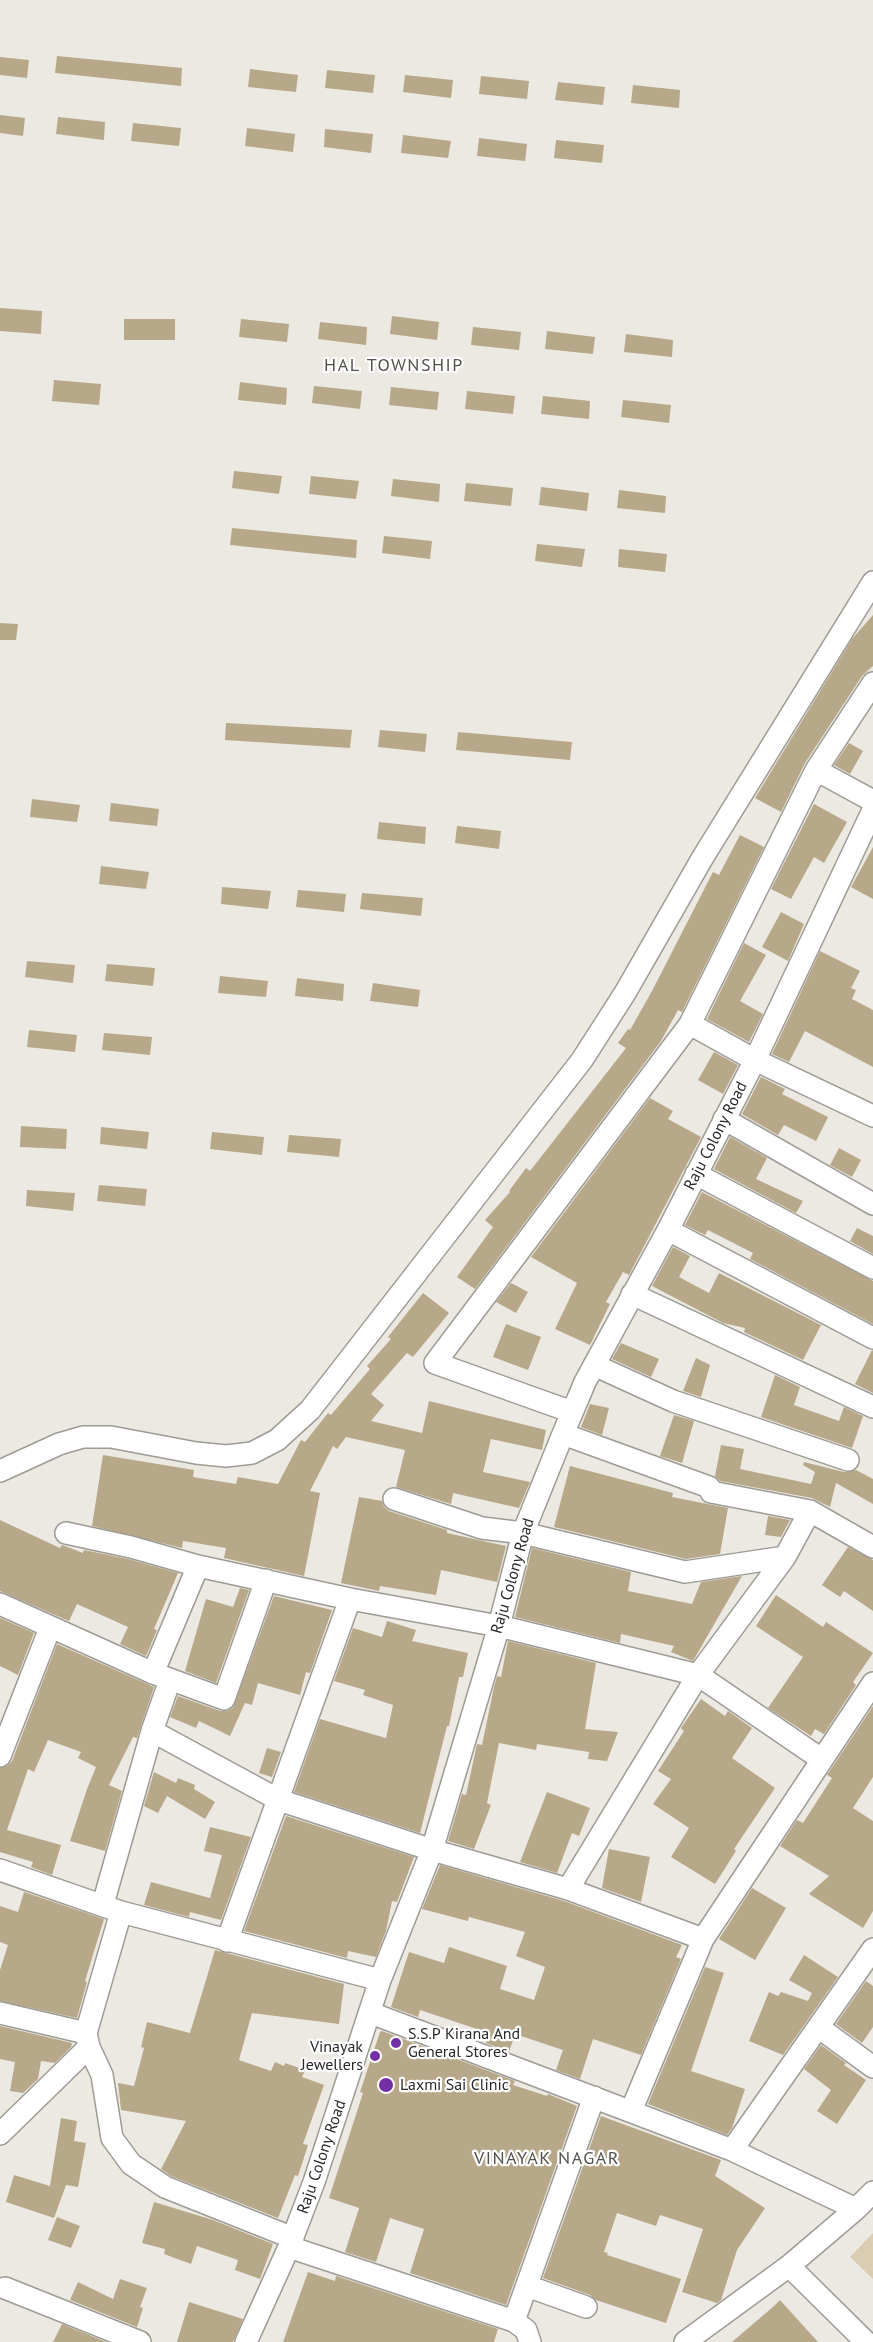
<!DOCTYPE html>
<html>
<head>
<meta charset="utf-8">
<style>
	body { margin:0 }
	canvas { display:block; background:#ece9e2 }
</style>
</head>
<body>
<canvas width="873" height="2342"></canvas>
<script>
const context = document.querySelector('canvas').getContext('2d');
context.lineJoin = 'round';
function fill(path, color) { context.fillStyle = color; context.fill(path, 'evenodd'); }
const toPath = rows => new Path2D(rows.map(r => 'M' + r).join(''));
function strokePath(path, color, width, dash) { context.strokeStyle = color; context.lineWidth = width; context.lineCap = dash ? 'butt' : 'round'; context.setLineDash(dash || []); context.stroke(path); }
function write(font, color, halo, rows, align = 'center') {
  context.font = font + ' "PT Sans",sans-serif'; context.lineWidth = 4.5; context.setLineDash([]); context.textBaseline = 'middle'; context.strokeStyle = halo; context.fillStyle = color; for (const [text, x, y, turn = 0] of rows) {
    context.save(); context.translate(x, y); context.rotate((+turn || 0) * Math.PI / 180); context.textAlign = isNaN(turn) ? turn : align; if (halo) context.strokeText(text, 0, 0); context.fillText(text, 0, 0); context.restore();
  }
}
const green = toPath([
	[873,2233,873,2279,850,2257]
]);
const building = toPath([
	[57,56,182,68,181,86,55,73],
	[0,57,29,60,27,78,0,75],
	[250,69,298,75,296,92,248,87],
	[327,70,375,75,373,93,325,88],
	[405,75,453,80,451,98,403,92],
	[481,76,529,81,527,99,479,94],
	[558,82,605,87,603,105,555,100],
	[633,85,680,90,679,108,631,103],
	[0,115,25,118,23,136,0,133],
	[58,117,105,122,104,140,56,134],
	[133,123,181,128,179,146,131,141],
	[247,128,295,134,293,152,245,146],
	[325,129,373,134,371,153,324,147],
	[403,135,451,141,448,158,401,153],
	[479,138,527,144,525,161,477,156],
	[556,140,604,145,602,163,554,158],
	[0,308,42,311,41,334,0,331],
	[392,316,439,322,437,340,390,334],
	[124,319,175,319,175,340,124,340],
	[241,319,289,324,287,342,239,337],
	[320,322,367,327,366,345,318,339],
	[473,327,521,332,519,350,471,345],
	[547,331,595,337,593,354,545,349],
	[626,334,673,340,672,357,624,352],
	[54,380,101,384,99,405,52,401],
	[240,382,287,388,286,405,238,400],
	[314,386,362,391,360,409,312,403],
	[391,387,439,392,437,410,389,405],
	[467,391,515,396,513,414,465,409],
	[543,396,590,401,589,419,541,414],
	[623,400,671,405,669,423,621,417],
	[234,471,282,476,279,494,232,488],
	[311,476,359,481,356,499,309,494],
	[393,479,440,484,439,502,391,496],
	[466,483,513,488,511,506,464,501],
	[541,487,589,493,587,511,539,505],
	[619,490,666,496,665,513,617,508],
	[232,528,357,540,356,558,230,545],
	[384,536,432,541,430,559,382,553],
	[537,544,585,549,582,567,535,561],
	[619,549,667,554,665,572,618,567],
	[873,615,873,666,862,676,805,763,781,812,755,798,852,639],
	[0,623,18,624,16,640,0,640],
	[226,723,352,730,350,748,225,740],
	[380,730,427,734,425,752,378,747],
	[458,732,572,742,570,760,456,750],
	[849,743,863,751,850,774,834,765],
	[32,799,80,805,77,822,30,817],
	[111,803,159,809,157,826,109,821],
	[814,804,847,822,824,863,814,857,791,899,771,889],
	[379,822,426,827,425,844,377,839],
	[457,826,501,831,499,849,455,843],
	[740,835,764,847,682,1012,678,1010,661,1041,475,1289,457,1277,493,1227,485,1220,510,1192,509,1191,526,1168,530,1171,626,1048,618,1043,628,1029,630,1030,652,991,713,872,719,875],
	[873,847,873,899,851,887],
	[101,866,149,872,146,889,99,884],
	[222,887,271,891,268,909,221,904],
	[298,890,346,894,344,912,296,907],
	[362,893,423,898,421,916,360,909],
	[781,912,804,924,788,961,762,947],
	[744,943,766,955,740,1001,763,1014,749,1042,707,1019],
	[820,951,860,971,851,988,856,990,852,999,873,1010,873,1067,805,1031,789,1062,772,1054],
	[27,961,75,965,73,983,25,977],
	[107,964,155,968,153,986,105,981],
	[220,976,268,981,266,997,218,993],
	[297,978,344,984,343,1001,295,996],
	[373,983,420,990,418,1007,370,1001],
	[29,1030,77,1035,75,1052,27,1047],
	[104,1033,152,1037,150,1055,102,1050],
	[714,1052,738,1065,723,1094,698,1080],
	[761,1077,785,1089,782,1094,828,1117,816,1141,784,1125,778,1135,742,1114],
	[650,1098,673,1111,668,1119,701,1137,629,1275,623,1272,606,1302,610,1304,590,1345,555,1329,577,1283,531,1257],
	[21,1126,67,1129,66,1149,20,1147],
	[101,1127,149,1132,147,1149,100,1144],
	[212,1132,264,1137,262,1155,210,1149],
	[289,1135,341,1139,339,1157,287,1152],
	[730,1137,767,1158,756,1179,803,1201,796,1213,714,1169],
	[839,1148,861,1160,852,1177,830,1165],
	[99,1185,147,1189,145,1206,97,1201],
	[27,1190,75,1193,73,1211,26,1206],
	[702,1192,873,1281,873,1324,750,1259,753,1253,708,1230,705,1235,685,1225],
	[857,1228,873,1236,873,1254,850,1241],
	[673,1247,690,1256,679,1277,709,1293,719,1273,821,1325,803,1360,744,1332,745,1328,723,1323,652,1286],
	[511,1283,528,1292,516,1313,496,1302],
	[423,1293,449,1313,413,1357,407,1353,371,1394,384,1405,371,1421,422,1433,429,1401,546,1430,542,1450,491,1439,483,1472,530,1482,519,1508,453,1493,451,1504,396,1487,405,1450,346,1437,337,1449,333,1446,310,1491,320,1493,304,1576,224,1558,226,1548,183,1541,182,1548,92,1526,103,1455,194,1470,193,1477,236,1484,238,1477,278,1484,301,1440,305,1442,328,1413,331,1415,370,1369,367,1366,391,1339,388,1337],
	[506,1324,541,1337,528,1370,493,1357],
	[621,1343,659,1359,651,1377,612,1359],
	[872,1350,873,1351,873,1393,855,1384],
	[696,1358,710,1365,701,1397,683,1391],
	[775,1375,800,1387,794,1405,839,1421,844,1407,863,1416,852,1448,761,1417],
	[590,1404,609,1408,602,1435,581,1427],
	[674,1415,694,1421,682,1463,660,1456],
	[721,1445,744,1449,740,1469,811,1484,815,1472,803,1465,804,1462,844,1472,856,1470,873,1479,873,1504,836,1483,830,1507,812,1498,720,1481,715,1476],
	[570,1466,673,1493,672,1497,728,1508,720,1554,686,1559,554,1527],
	[359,1497,382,1501,384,1507,389,1511,447,1530,447,1533,506,1546,497,1582,441,1570,436,1595,380,1586,379,1591,341,1583],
	[768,1516,790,1520,781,1537,765,1535],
	[0,1520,60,1548,62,1545,83,1553,84,1550,128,1559,178,1573,154,1629,157,1630,146,1656,120,1644,128,1627,77,1604,69,1621,0,1591],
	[848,1547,873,1560,873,1611,844,1591,840,1597,822,1585],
	[532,1548,631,1572,628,1591,692,1604,701,1582,742,1576,693,1661,671,1652,674,1646,621,1634,620,1643,515,1617],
	[240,1588,249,1590,216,1683,185,1671,206,1599,233,1607],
	[776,1595,823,1627,826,1622,873,1653,853,1682,856,1685,824,1734,815,1729,811,1736,768,1708,803,1657,756,1626],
	[274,1596,332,1610,310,1673,306,1672,300,1695,258,1683,252,1705,245,1703,230,1736,199,1721,196,1728,170,1717,178,1696,220,1711,227,1711,233,1708],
	[0,1618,34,1633,18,1675,0,1666],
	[387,1621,416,1630,412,1641,468,1653,463,1677,459,1677,449,1726,447,1726,420,1833,294,1792,320,1719,386,1738,393,1705,363,1695,365,1690,334,1681,353,1628,382,1637],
	[508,1641,596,1663,585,1729,618,1732,607,1761,588,1759,589,1752,537,1744,536,1750,499,1743,487,1803,491,1805,474,1849,448,1841,462,1794,466,1795,477,1744,482,1745,494,1687,497,1676,501,1677],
	[57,1644,154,1687,137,1738,133,1737,109,1785,122,1791,105,1851,70,1841,87,1789,96,1767,78,1758,81,1752,48,1740,34,1772,28,1769,7,1830,61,1845,52,1875,31,1867,33,1862,0,1852,0,1768,7,1766,12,1761],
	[701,1699,725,1716,728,1711,752,1728,732,1758,775,1788,734,1849,736,1851,715,1884,671,1857,689,1828,653,1804,671,1779,658,1771,684,1731,681,1728],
	[873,1706,873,1777,853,1808,873,1821,873,1911,863,1928,809,1894,829,1876,780,1846,797,1820,803,1823,832,1778,827,1775],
	[267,1748,281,1752,272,1777,259,1773],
	[154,1772,176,1783,178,1778,195,1785,194,1789,215,1802,205,1819,167,1796,158,1813,144,1806],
	[547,1792,590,1808,579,1836,572,1833,557,1873,520,1862],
	[286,1816,414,1857,397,1902,392,1901,386,1931,376,1957,348,1951,347,1958,244,1931],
	[210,1827,251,1837,221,1920,190,1912,189,1917,144,1905,151,1882,210,1898,222,1855,204,1851],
	[609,1849,650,1857,641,1902,602,1888],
	[440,1865,564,1901,682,1945,676,1957,681,1959,641,2055,593,2039,580,2079,556,2070,563,2050,515,2034,509,2052,486,2043,489,2033,420,2010,418,2017,391,2007,409,1952,444,1963,449,1947,507,1966,500,1989,534,2000,545,1967,516,1956,525,1932,469,1917,468,1921,422,1909],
	[752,1888,786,1908,755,1960,719,1939],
	[24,1892,104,1919,85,1981,87,1982,77,2018,0,2001,0,1970,8,1945,0,1942,0,1906,18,1912],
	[215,1950,344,1984,339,2024,252,2013,239,2060,271,2071,275,2062,284,2066,285,2063,305,2070,302,2077,324,2085,303,2144,308,2145,298,2176,295,2175,278,2218,171,2176,161,2169,186,2121,121,2110,118,2083,134,2086,144,2048,141,2047,147,2022,190,2033],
	[804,1955,838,1977,783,2055,749,2041,769,1992,778,1996,781,1992,808,2001,812,1993,789,1980],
	[705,1967,724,1973,691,2071,745,2089,732,2128,727,2135,648,2104],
	[866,1981,873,1986,873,2027,862,2043,836,2024],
	[0,2026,72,2043,71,2047,55,2063,41,2061,38,2079,23,2093,10,2091,15,2062,0,2059],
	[382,2031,515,2081,513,2085,547,2096,548,2094,577,2106,506,2305,410,2273,424,2229,390,2218,376,2262,345,2252,359,2208,329,2198,363,2093,360,2092,380,2032],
	[821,2045,846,2063,844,2065,866,2080,837,2124,817,2111,831,2090,804,2069],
	[601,2116,721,2160,715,2176,765,2208,737,2250,721,2300,717,2303,682,2292,703,2229,660,2215,656,2226,617,2213,604,2252,608,2253,607,2255,681,2279,666,2323,596,2300,590,2295,543,2278],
	[61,2118,77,2121,74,2141,86,2143,78,2187,66,2185,54,2218,6,2202,14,2175,50,2186],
	[154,2202,213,2220,273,2244,260,2279,235,2270,238,2260,197,2246,191,2264,164,2254,165,2249,142,2243],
	[57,2217,80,2226,71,2248,48,2240],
	[308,2272,335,2281,336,2276,498,2329,494,2342,283,2342],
	[120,2279,147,2288,140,2307,143,2308,137,2327,70,2300,78,2282,113,2299],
	[780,2300,818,2342,732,2342,774,2306],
	[189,2302,243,2319,233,2342,177,2342],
	[62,2324,106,2342,53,2342]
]);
const minor = toPath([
	[873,683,816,770,873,801],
	[816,770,690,1024,755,1060,873,1116],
	[724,1119,873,1204],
	[696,1174,873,1268],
	[668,1230,873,1338],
	[632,1294,873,1407],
	[594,1365,673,1401,848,1460],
	[572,1412,435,1363,690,1024],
	[563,1434,709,1487,711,1492,810,1511,873,1547],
	[0,1471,59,1444,83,1437,111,1437,196,1453,226,1456,252,1453,277,1440,310,1410,582,1060,625,993,703,857,873,582],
	[394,1499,482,1528,523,1533,685,1572,785,1557],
	[66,1533,131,1547,198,1566,350,1599,499,1626,698,1675,821,1759],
	[0,1604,153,1673,224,1699,266,1580],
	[153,1673,198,1566],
	[152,1731,279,1800,432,1850,568,1889,703,1939],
	[0,1756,50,1628],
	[0,1870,121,1912,380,1980],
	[568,1889,698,1675,785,1557,810,1511],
	[103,1904,152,1731,170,1680],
	[227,1941,350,1599],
	[0,2013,86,2033,121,1912],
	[371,2013,732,2150,856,2209],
	[825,2032,873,2067],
	[86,2033,89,2047,102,2075,112,2138,131,2164,165,2187,293,2238],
	[631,2111,703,1939,873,1683],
	[0,2134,89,2047],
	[732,2150,873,1949],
	[289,2247,514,2321],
	[789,2266,866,2342],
	[527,2286,586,2307],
	[5,2288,140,2342],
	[246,2342,289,2247,314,2182,380,1980,432,1850,499,1626,523,1533,563,1434,585,1382,668,1230,755,1060,873,810],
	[530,2342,526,2330,514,2321,594,2097],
	[685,2342,789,2266,856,2209,873,2192]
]);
const markers = [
	[396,2043,6,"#7330a4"],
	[375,2056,6,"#7330a4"],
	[386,2085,8,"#7330a4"]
];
const streetNames = [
	["Raju Colony Road",716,1136,-63],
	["Raju Colony Road",513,1576,-74],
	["Raju Colony Road",322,2157,-71]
];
const poiNames = [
	["S.S.P Kirana And",408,2034],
	["General Stores",408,2052],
	["Vinayak",363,2047,"right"],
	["Jewellers",363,2065,"right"],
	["Laxmi Sai Clinic",400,2085]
];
const neighbourhoodNames = [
	["HAL TOWNSHIP",394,366],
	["VINAYAK NAGAR",547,2159]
];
fill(green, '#dacdb2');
fill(building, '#b7a889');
strokePath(minor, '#9e9b95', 24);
strokePath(minor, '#fff', 21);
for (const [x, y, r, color] of markers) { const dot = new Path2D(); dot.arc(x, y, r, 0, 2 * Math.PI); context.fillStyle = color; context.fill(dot); strokePath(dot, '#fff', 2); }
write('16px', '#292725', '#fff', streetNames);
write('16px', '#292725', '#fff', poiNames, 'left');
context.letterSpacing = '1.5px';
write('18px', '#53514b', '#fff', neighbourhoodNames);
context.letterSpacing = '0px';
</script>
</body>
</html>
